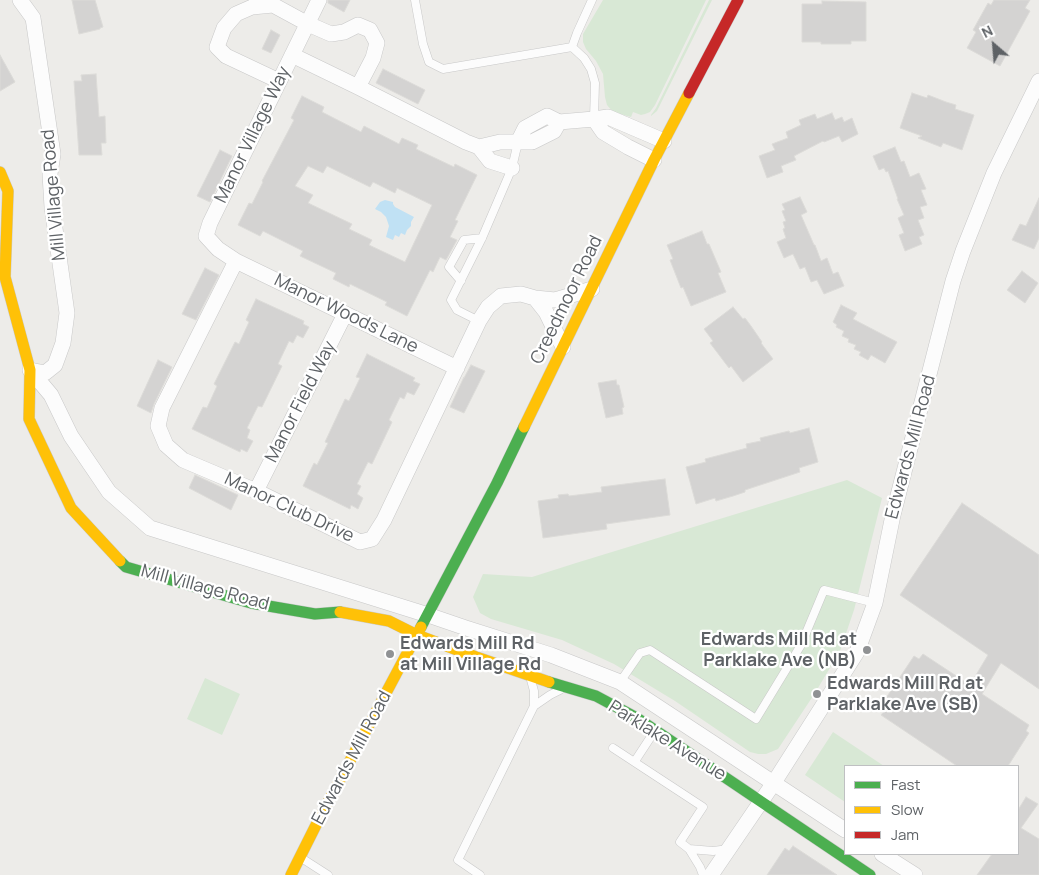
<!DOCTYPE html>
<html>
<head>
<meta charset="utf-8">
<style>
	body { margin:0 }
	#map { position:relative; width:1039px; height:875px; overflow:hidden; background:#edece9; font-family:Manrope,sans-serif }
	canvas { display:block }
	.legend { position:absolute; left:844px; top:765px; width:175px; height:90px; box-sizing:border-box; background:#fff; border:1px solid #bfc0c2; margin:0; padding:6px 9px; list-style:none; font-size:15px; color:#5e6266 }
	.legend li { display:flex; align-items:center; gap:10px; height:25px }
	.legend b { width:25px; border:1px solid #bfc0c2 }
	.north { position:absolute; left:969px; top:20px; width:50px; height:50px; -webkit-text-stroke:4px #fff; paint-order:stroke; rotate:333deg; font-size:14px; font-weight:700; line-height:20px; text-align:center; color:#5e6266 }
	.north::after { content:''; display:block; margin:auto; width:18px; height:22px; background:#5e6266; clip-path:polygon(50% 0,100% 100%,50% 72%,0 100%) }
</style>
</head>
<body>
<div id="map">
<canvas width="1039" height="875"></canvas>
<ul class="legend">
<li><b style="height:6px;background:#4caf50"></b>Fast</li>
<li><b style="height:6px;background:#ffc107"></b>Slow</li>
<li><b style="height:6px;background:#c62828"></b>Jam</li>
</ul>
<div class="north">N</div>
</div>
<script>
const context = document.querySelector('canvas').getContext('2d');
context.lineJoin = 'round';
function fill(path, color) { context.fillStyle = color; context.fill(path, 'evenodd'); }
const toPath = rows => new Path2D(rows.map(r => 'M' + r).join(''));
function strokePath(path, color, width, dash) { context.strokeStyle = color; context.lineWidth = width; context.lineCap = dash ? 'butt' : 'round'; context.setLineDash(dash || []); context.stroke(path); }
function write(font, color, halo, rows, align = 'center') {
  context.font = font + ' Manrope,sans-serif'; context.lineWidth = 4.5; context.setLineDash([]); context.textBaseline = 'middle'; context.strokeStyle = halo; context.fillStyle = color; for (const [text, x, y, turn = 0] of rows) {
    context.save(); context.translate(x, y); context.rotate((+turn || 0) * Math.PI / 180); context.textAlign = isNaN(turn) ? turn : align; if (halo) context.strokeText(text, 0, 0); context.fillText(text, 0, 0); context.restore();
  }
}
const green = toPath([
	[603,0,706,0,655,105,650,112,645,114,641,115,633,112,631,117,613,112,607,105,605,97,603,74,596,61,586,49,583,42,583,34],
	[709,0,712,0,657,111,651,116,651,115,656,108],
	[847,480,882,498,854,610,840,651,815,693,778,749,766,754,758,754,750,752,675,701,614,664,562,640,491,619,480,613,473,597,483,574,532,577,576,563],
	[205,678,240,694,222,735,187,719],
	[833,732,884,766,845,766,845,802,805,775]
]);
const water = toPath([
	[385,200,393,202,393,204,395,207,414,217,411,222,411,226,407,230,405,235,401,233,399,237,395,235,393,240,386,237,389,226,386,217,381,212,375,209,380,202]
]);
const building = toPath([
	[72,0,95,0,103,27,100,28,100,29,79,34,72,0],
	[328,0,350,0,344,12,328,3,328,0],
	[994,0,1030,0,1025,8,1030,11,1000,66,967,48,976,32,973,30,988,3,991,5,994,0],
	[822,1,866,2,866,41,851,41,851,44,821,44,821,42,802,42,802,4,822,4,822,1],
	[271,30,280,35,271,53,262,49,271,30],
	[0,55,15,82,0,91,0,55],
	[383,69,425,90,418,104,376,83,383,69],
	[96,74,99,117,105,116,106,143,101,143,102,155,79,155,74,81,82,81,81,75,96,74],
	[912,93,927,98,928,95,946,102,956,105,955,109,974,115,962,150,943,143,941,147,918,138,922,136,900,128,912,93],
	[302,96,324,107,322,112,361,132,364,126,399,144,402,138,418,145,416,149,454,167,455,164,477,175,455,220,458,221,450,237,457,240,446,260,440,257,433,272,430,270,407,316,385,305,387,302,350,284,349,287,333,279,336,273,300,256,303,251,263,231,260,236,238,225,249,203,252,204,263,182,262,181,294,120,291,118,302,96],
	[308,166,323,173,327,166,370,187,373,182,395,193,397,188,432,205,405,262,369,245,372,240,349,229,352,224,308,203,313,195,295,186,308,166],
	[832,113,835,120,842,117,844,122,852,118,858,134,842,142,839,136,824,142,823,141,794,156,796,160,781,166,783,172,767,178,759,156,775,150,772,144,788,138,786,132,801,125,799,120,815,114,817,119,832,113],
	[895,147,901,162,904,161,910,177,919,173,926,189,921,190,927,205,920,207,924,218,918,220,924,235,919,237,922,244,905,251,899,235,904,233,898,218,904,215,897,199,898,199,888,171,886,172,884,168,879,170,873,156,895,147],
	[220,150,232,156,210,202,197,196,220,150],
	[800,197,807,212,801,215,814,245,815,245,821,261,827,258,833,274,838,272,844,286,824,294,817,280,811,282,805,267,800,269,793,254,784,258,777,242,786,238,783,229,785,228,783,222,786,221,782,211,785,210,782,204,800,197],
	[1039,198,1039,238,1034,249,1012,240,1020,224,1026,226,1039,198],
	[702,231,707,244,709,244,721,272,718,273,726,292,691,306,683,287,681,288,670,260,673,259,667,245,702,231],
	[205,268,219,275,196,320,182,314,205,268],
	[1022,271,1038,283,1025,303,1007,290,1022,271],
	[256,299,304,321,303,324,309,327,303,338,297,335,293,343,289,341,278,364,282,366,262,407,258,406,247,428,250,430,247,438,253,441,247,452,241,449,240,452,192,429,203,407,207,408,217,386,214,384,235,342,239,344,249,322,246,320,256,299],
	[841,305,857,313,853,319,897,342,885,363,871,355,868,360,859,355,861,352,854,349,856,345,848,342,849,339,842,336,844,331,836,327,837,325,833,322,841,305],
	[733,307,743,319,745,318,751,326,762,342,761,343,773,359,743,382,731,366,729,368,710,343,713,341,704,329,733,307],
	[367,354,415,378,413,381,420,384,414,395,407,392,404,399,400,397,389,420,392,422,372,464,368,462,357,484,361,486,357,494,363,498,358,509,351,505,350,509,303,486,314,463,317,465,328,443,325,442,345,399,349,401,360,378,356,377,367,354],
	[158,360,172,367,154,404,151,413,137,406,158,360],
	[471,365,485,371,464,413,450,407,464,377,464,378,471,365],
	[616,380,617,385,619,385,624,407,622,408,623,414,606,418,598,383,616,380],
	[809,428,818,462,799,468,800,472,745,490,745,492,733,496,716,501,715,498,696,504,686,467,706,462,705,459,747,448,746,444,761,441,760,438,789,431,790,433,809,428],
	[195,475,238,495,231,510,189,488,195,475],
	[665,479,670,515,606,524,607,529,543,538,538,501,559,498,558,495,568,494,569,496,602,492,601,487,665,479],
	[962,503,1039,555,1039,689,1001,663,982,694,1029,725,1026,731,1029,733,1008,766,957,766,881,715,885,710,880,707,914,656,919,659,923,654,970,685,988,655,900,595,962,503],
	[1026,797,1038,804,1021,828,1039,839,1039,875,977,875,992,854,1018,854,1018,810,1026,797],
	[793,846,837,875,767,875,785,848,789,851,793,846]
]);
const lane = toPath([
	[415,0,423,44,429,62,443,69,572,47,577,33,592,0],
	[572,47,584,58,591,69,595,83,594,119],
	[461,281,449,267,464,240,482,238],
	[479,321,457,310,451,300,482,238,512,168,518,142],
	[620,682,640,653,650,650,756,719,801,645,824,590,875,603],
	[534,706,550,695,560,690],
	[613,748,703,807,680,842,689,849,713,851,729,849],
	[635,761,654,732],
	[689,849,700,867,703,875],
	[303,859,328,875],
	[480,875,458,860,534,706,534,691,531,680]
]);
const street = toPath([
	[20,0,33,18,53,154,50,174,52,207,67,313,63,343,55,365,45,373,30,370],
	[319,0,210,223,206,236,218,249,236,261,457,368],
	[292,55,358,87,466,142,479,147,490,161,512,168],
	[279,81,226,56,217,47,224,28,236,14,252,7,273,5,308,24,331,34,344,32,358,25,370,30,377,43,373,58,358,87],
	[594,119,603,132,628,147,654,160],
	[518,142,525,128,547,116,559,122,594,119,608,117,664,141],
	[479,147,500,142,532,142,554,131,559,122],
	[236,261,162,408,158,426,166,445,183,460,256,491,360,542,372,539,384,520,479,321,488,307,501,296,521,294,535,298,555,300,592,289],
	[535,298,546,312,563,347],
	[30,370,51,395,71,436,109,492,150,528,428,615,466,628,551,655,620,682,845,830],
	[256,491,345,314],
	[882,854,915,875],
	[711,875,773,784,857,652,875,603,893,515,953,281,963,251,994,173,1039,81]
]);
const fast = toPath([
	[120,561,126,567,251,603,315,614,340,612],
	[421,627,497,483,524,427],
	[549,682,596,696,637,718,870,875]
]);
const slow = toPath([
	[0,172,8,191,5,277,30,370,29,419,71,508,120,561],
	[524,427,654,160,689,93],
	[340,612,389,621,417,635,476,657,549,682],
	[291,875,318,821,421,627]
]);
const jam = toPath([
	[689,93,738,0]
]);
const markers = [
	[867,650,5,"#909294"],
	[390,654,5,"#909294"],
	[817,694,5,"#909294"]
];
const streetNames = [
	["Manor Village Way",253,135,-64],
	["Mill Village Road",54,195,-95],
	["Creedmoor Road",567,300,-64],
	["Manor Woods Lane",346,314,26],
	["Manor Field Way",301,402,-63],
	["Edwards Mill Road",911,447,-75],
	["Manor Club Drive",289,508,25],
	["Mill Village Road",205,588,15],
	["Parklake Avenue",667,741,32],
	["Edwards Mill Road",352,758,-62]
];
const poiNames = [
	["Edwards Mill Rd at",857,640,"right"],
	["Parklake Ave (NB)",857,661,"right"],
	["Edwards Mill Rd",400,644],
	["at Mill Village Rd",400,665],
	["Edwards Mill Rd at",827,684],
	["Parklake Ave (SB)",827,705]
];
fill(green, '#d8e8d5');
fill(water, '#c0e1f4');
fill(building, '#d4d3d2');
strokePath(building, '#dcdbd8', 1);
strokePath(lane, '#c8c8c8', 9);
strokePath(street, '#c8c8c8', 16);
strokePath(fast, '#cacaca', 12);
strokePath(slow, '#cacaca', 12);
strokePath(jam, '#cacaca', 12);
strokePath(lane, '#fcfcfc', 8);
strokePath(street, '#fcfcfc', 15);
strokePath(fast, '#4caf50', 11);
strokePath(slow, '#ffc107', 11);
strokePath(jam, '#c62828', 11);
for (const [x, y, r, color] of markers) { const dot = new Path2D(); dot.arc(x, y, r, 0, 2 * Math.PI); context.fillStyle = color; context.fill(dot); strokePath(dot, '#fff', 2); }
write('18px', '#5e6266', '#fff', streetNames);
write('bold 18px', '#5e6266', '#fff', poiNames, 'left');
</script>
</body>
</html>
